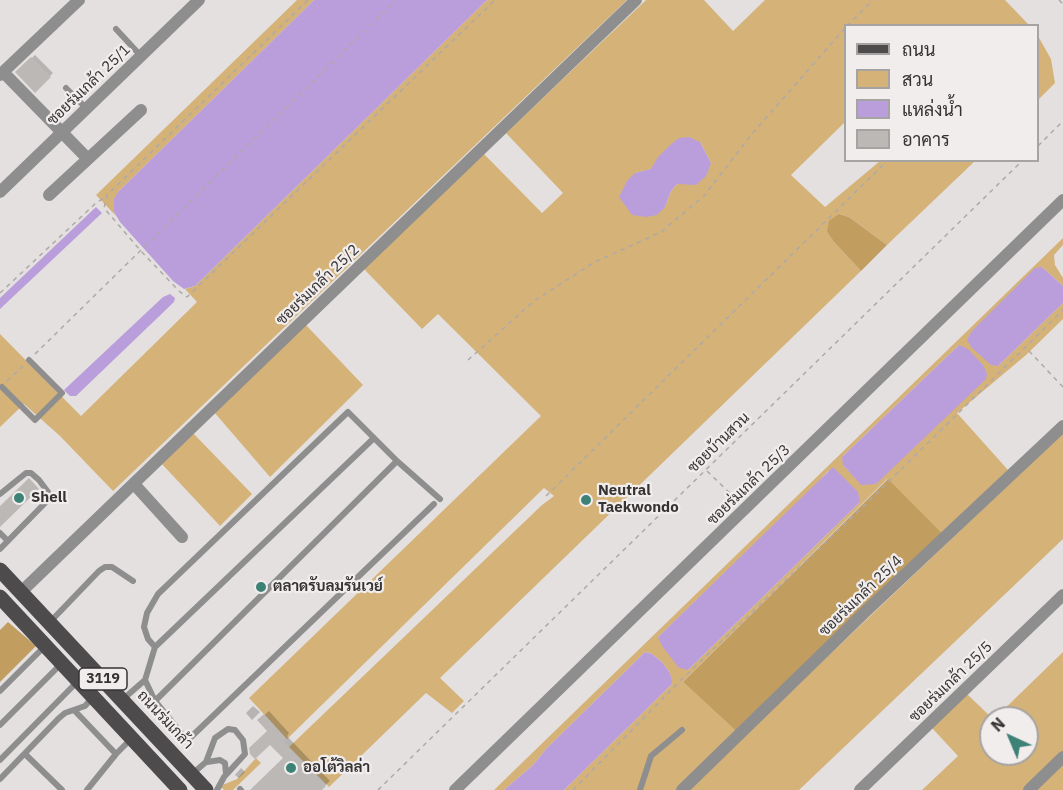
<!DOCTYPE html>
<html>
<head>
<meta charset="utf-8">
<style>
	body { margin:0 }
	#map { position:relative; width:1063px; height:790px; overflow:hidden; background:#e4e0e0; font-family:"IBM Plex Sans",Sarabun,sans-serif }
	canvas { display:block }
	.legend { position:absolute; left:844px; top:24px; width:195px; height:138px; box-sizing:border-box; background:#f2eded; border:2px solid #a6a3a3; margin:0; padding:8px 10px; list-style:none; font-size:18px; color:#353333 }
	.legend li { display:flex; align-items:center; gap:12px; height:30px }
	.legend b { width:30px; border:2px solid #a6a3a3 }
	.north { position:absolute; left:979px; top:706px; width:60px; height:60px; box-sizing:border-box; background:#f2eded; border:2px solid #a6a3a3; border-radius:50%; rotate:316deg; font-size:16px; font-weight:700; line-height:24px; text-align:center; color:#353333 }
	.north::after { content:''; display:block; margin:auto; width:21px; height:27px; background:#3d8277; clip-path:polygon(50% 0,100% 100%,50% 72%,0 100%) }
</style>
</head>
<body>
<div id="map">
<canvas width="1063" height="790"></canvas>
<ul class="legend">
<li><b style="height:8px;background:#4d4b4c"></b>ถนน</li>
<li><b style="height:16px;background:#d5b378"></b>สวน</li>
<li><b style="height:16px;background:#ba9edb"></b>แหล่งน้ำ</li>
<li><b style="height:16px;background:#bcb8b6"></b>อาคาร</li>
</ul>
<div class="north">N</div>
</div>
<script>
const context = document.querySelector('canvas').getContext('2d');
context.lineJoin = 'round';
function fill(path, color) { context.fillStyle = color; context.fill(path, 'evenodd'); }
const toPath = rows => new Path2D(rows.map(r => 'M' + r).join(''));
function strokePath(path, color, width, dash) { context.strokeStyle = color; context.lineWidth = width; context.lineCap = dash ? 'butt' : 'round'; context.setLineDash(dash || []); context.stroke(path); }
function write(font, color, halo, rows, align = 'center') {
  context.font = font + ' "IBM Plex Sans",Sarabun,sans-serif'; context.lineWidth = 4.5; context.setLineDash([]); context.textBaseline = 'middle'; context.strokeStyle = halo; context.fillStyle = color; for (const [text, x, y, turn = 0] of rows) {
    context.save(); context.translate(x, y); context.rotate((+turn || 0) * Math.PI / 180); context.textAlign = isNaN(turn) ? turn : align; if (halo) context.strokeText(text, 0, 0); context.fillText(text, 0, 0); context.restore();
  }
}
const green = toPath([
	[297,0,314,0,118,192,114,212,116,216,96,195],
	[487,0,627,0,113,491,60,436,24,404,0,427,0,334,81,416,197,302,185,289,195,286],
	[646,0,704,0,733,31,765,0,1005,0,1029,25,846,26,845,122,791,175,825,207,880,161,975,161,887,245,849,217,839,214,827,232,834,242,861,271,440,678,464,701,452,713,426,693,329,787,289,747,542,505,554,496,544,488,287,739,249,698,541,416,438,314,422,329,363,268,484,154,542,213,563,193,506,133],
	[700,142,711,163,677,184,671,191,665,207,635,173,652,169],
	[1038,36,1051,59,1055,83,1038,100],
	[1063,238,1063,245,1054,255,1055,265,1063,278,1063,286,1042,267,998,366,1063,303,1063,319,1026,355,957,413,1008,470,942,533,887,479,683,682,737,732,676,790,564,790,671,685,670,673,662,662,652,654,645,652,547,748,532,766,504,790,494,790],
	[959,345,876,484,861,484,843,465,843,456],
	[828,471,860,502,688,670,658,637,809,492],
	[305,324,363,385,270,477,214,412],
	[192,432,252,494,220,526,161,463],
	[1063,433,1063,539,799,790,687,790],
	[1063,652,1063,790,922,790,958,756,932,728,967,694,992,718,991,754,1027,754,1027,718,995,718],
	[256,758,261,763,233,790,224,790,220,786,237,779]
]);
const forest = toPath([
	[839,214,849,217,887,245,861,271,834,242,827,232,829,221],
	[888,479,942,533,737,732,683,682],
	[8,622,36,646,0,682,0,630]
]);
const water = toPath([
	[314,0,487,0,195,286,184,289,173,281,120,222,114,212,114,199,118,192],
	[689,137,700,142,711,163,706,176,696,185,677,184,671,191,665,207,657,215,646,217,632,215,619,197,627,181,635,173,651,169,658,157,670,145,679,138],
	[96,207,102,213,0,309,0,298],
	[1042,267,1063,286,1063,303,998,366,991,365,972,348,967,340,971,332,1035,268],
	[170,294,175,298,174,302,76,396,70,396,64,390,163,297],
	[959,345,968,349,983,365,987,374,986,379,876,484,861,485,843,465,842,457],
	[833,467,858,492,860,502,688,670,679,668,662,646,658,637],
	[645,652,652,654,662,662,670,673,672,682,671,685,564,790,504,790,532,766,547,748]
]);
const shadow = toPath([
	[35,55,53,73,35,91,17,72],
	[253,706,260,712,252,720,246,713],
	[269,711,289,733,287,736,330,781,320,790,256,790,285,758,269,731,259,720],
	[241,768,245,772,239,778,235,775]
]);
const building = toPath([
	[31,57,51,77,35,93,15,72],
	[29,478,39,489,0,527,0,506],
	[264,714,286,739,283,741,326,786,322,790,250,790,283,758,270,745,255,759,250,754,249,748,267,731,257,720]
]);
const path = toPath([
	[308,0,107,195,104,208,140,250,179,291,187,297,495,0],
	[1059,0,1063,4],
	[847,26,873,0],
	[1038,146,1063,121],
	[0,293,96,203,107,196],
	[1029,351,1063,387],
	[35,354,396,0],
	[468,360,534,301,593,263,661,232,704,196,751,135,846,27],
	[7,381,23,366],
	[707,471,738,501],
	[546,496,886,162],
	[378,790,1023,160],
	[573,790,681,680,870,500,1063,310]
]);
const lane = toPath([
	[116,29,141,56],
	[66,88,86,108],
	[2,387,35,420,62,393,29,360],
	[397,461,348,412,158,594,147,613,144,627,148,639,155,647,145,680,155,701,185,738,189,739,434,504],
	[0,494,26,473,31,473,39,480,48,492,46,502,0,549],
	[0,533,8,541],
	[50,622,99,571,105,567,112,567,133,581],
	[155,647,374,438],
	[0,691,45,646],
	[122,700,145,680],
	[155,701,397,461,440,499],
	[74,710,116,754,87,790],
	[0,725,61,664],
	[25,754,62,790],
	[116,754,131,739],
	[0,760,78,681],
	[207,762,220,760,225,763,226,774],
	[192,774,206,762,215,738,228,729,235,730,243,740,245,754,224,777,217,790],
	[0,779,59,718,65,713,85,706,93,697],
	[240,789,241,790],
	[640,790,651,756,682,730]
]);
const street = toPath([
	[3,72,87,158],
	[0,75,79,0],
	[0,192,199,0],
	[49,195,141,110],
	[134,484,182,537],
	[21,592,636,0],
	[455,790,1063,200],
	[682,790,864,613,1063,426],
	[860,790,1063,595],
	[1029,790,1063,757]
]);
const primary = toPath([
	[0,570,206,790],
	[0,597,180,790]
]);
const markers = [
	[19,498,6,"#3d8277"],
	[586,500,6,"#3d8277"],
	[261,587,6,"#3d8277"],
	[291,768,6,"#3d8277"]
];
const shields = [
	[103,679,48]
];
const shieldNames = [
	["3119",103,679]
];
const streetNames = [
	["ซอยร่มเกล้า 25/1",89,85,-44],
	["ซอยร่มเกล้า 25/2",318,285,-44],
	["ซอยบ้านสวน",719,443,-44],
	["ซอยร่มเกล้า 25/3",749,485,-44],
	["ซอยร่มเกล้า 25/4",861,596,-44],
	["ซอยร่มเกล้า 25/5",951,682,-44],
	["ถนนร่มเกล้า",165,720,47]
];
const poiNames = [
	["Neutral",598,491],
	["Taekwondo",598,508],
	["Shell",31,498],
	["ตลาดรับลมรันเวย์",273,587],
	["ออโต้วิลล่า",303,768]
];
fill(green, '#d5b378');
fill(forest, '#c19d60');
fill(water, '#ba9edb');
fill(shadow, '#0003');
fill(building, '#bcb8b6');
strokePath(path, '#ada9a9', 1.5, [4.5, 4.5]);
strokePath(lane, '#8f8e8f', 6);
strokePath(street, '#8f8e8f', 12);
strokePath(primary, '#4d4b4c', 15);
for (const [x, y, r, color] of markers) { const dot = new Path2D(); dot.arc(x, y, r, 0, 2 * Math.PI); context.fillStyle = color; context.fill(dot); strokePath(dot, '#f2eded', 2); }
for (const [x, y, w] of shields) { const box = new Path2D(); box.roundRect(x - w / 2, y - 11, w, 22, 4.5); context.fillStyle = '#f2eded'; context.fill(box); strokePath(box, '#353333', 1.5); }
write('bold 14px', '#353333', null, shieldNames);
write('15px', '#353333', '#f2eded', streetNames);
write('bold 15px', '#353333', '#f2eded', poiNames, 'left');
</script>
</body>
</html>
